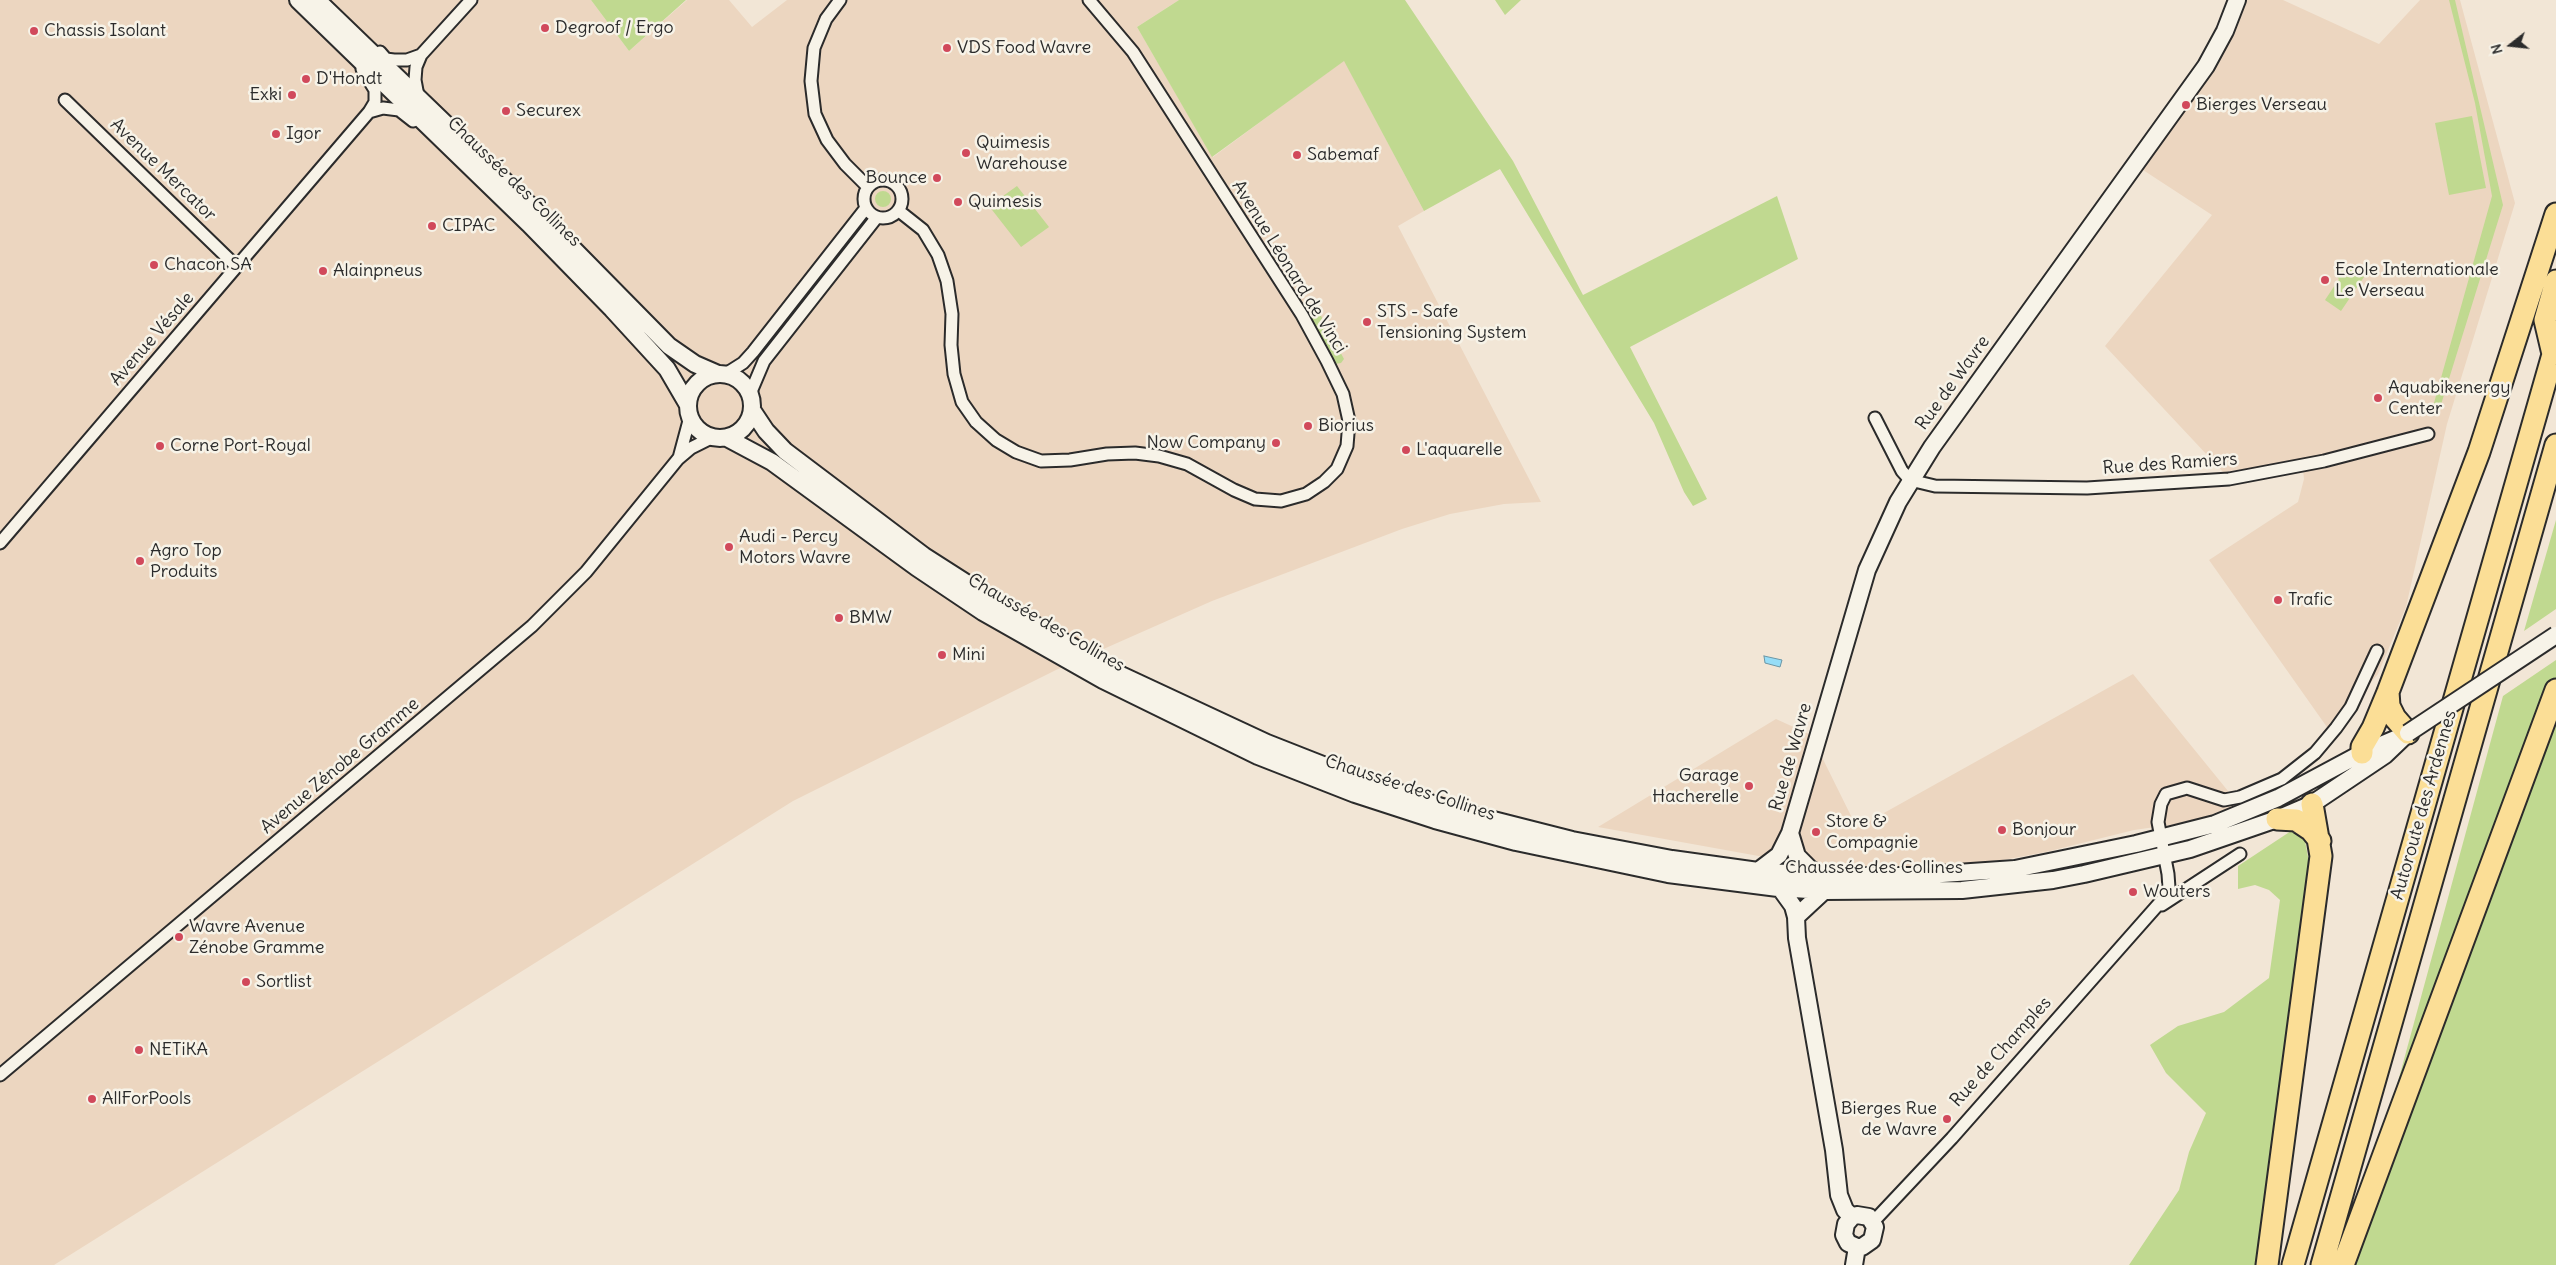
<!DOCTYPE html>
<html>
<head>
<meta charset="utf-8">
<style>
	body { margin:0 }
	#map { position:relative; width:2556px; height:1265px; overflow:hidden; background:#f2e6d6; font-family:Delius,sans-serif }
	canvas { display:block }
	.north { position:absolute; left:2486px; top:20px; width:50px; height:50px; -webkit-text-stroke:4px #f7f3e8; paint-order:stroke; rotate:254deg; font-size:14px; font-weight:700; line-height:20px; text-align:center; color:#2b2b2b }
	.north::after { content:''; display:block; margin:auto; width:18px; height:22px; background:#2b2b2b; clip-path:polygon(50% 0,100% 100%,50% 72%,0 100%) }
</style>
</head>
<body>
<div id="map">
<canvas width="2556" height="1265"></canvas>
<div class="north">N</div>
</div>
<script>
const context = document.querySelector('canvas').getContext('2d');
context.lineJoin = 'round';
function fill(path, color) { context.fillStyle = color; context.fill(path, 'evenodd'); }
const toPath = rows => new Path2D(rows.map(r => 'M' + r).join(''));
function strokePath(path, color, width, dash) { context.strokeStyle = color; context.lineWidth = width; context.lineCap = dash ? 'butt' : 'round'; context.setLineDash(dash || []); context.stroke(path); }
function write(font, color, halo, rows, align = 'center') {
  context.font = font + ' Delius,sans-serif'; context.lineWidth = 5; context.setLineDash([]); context.textBaseline = 'middle'; context.strokeStyle = halo; context.fillStyle = color; for (const [text, x, y, turn = 0] of rows) {
    context.save(); context.translate(x, y); context.rotate((+turn || 0) * Math.PI / 180); context.textAlign = isNaN(turn) ? turn : align; if (halo) context.strokeText(text, 0, 0); context.fillText(text, 0, 0); context.restore();
  }
}
const built = toPath([
	[0,0,591,0,629,51,687,0,729,0,752,27,787,0,1179,0,1137,27,1213,157,1344,60,1424,211,1398,226,1541,502,1504,504,1450,514,1402,529,1212,601,1056,670,793,801,54,1265,0,1265],
	[2245,0,2283,0,2379,44,2420,0,2460,0,2515,203,2447,424,2406,607,2378,674,2329,730,2209,560,2298,502,2304,479,2302,461,2223,472,2105,346,2212,215,2143,170,2224,52],
	[2133,674,2228,791,2235,806,2190,822,2134,830,2046,852,2003,860,1939,866,1814,866,1598,827,1776,719,1811,735,1857,828]
]);
const green = toPath([
	[591,0,686,0,629,51],
	[1179,0,1405,0,1513,161,1583,295,1777,196,1798,259,1630,347,1707,499,1693,506,1684,492,1654,423,1500,169,1424,211,1344,61,1212,157,1137,27],
	[1495,0,1521,0,1505,15],
	[2449,0,2455,0,2503,205,2439,411,2432,410,2492,196,2475,103],
	[2472,116,2486,188,2449,195,2435,123],
	[1017,186,1049,227,1021,247,989,206],
	'875 199a8 8 0 1 1 16 0a8 8 0 1 1-16 0Z',
	[2343,263,2364,277,2341,311,2325,300,2339,279,2336,276],
	[1317,314,1320,314,1344,359,1341,363,1335,364,1311,319],
	[2556,520,2556,609,2524,631],
	[2556,660,2556,1265,2348,1265,2503,696],
	[2291,831,2305,841,2309,862,2258,1265,2129,1265,2179,1190,2189,1152,2206,1113,2166,1073,2150,1045,2178,1026,2224,1012,2269,978,2280,900,2269,890,2255,885,2238,889,2238,866]
]);
const water = toPath([
	[1764,656,1782,660,1780,667,1765,663,1764,656]
]);
const street = toPath([
	[840,0,826,19,814,48,811,81,815,114,827,140,845,164,868,187],
	[380,52,386,59,394,60,407,60,421,55],
	[418,96,415,80,416,67,421,55,471,0],
	[65,100,236,266],
	[369,112,383,108,399,110,413,121],
	'864 199a19 19 0 1 1 38 0a19 19 0 1 1-38 0Z',
	[899,211,923,230,938,255,947,281,952,314,951,345,954,374,962,402,976,422,996,440,1016,452,1041,461,1070,460,1107,454,1135,453,1159,456,1187,464,1234,490,1255,499,1281,501,1306,494,1324,482,1337,469,1347,446,1349,421,1343,394,1327,361,1302,315,1133,52,1089,0],
	[724,375,743,363,753,352,866,208],
	[750,394,764,361,877,217],
	[1875,418,1902,471,1910,480,1935,486,2087,488,2229,479,2324,461,2428,434],
	[679,458,690,417],
	[0,543,369,112,375,102,375,90,362,69],
	[2162,905,2240,854],
	[0,1075,532,626,586,572,678,459,691,448,713,437],
	[1873,1222,1952,1138,2164,898,2169,888,2168,874,2158,822,2161,804,2166,794,2187,788,2224,800,2240,797,2282,779,2315,753,2336,728,2351,707,2377,651]
]);
const secondary = toPath([
	[298,0,529,224,612,309,667,369,688,405],
	[317,0,538,213,669,346,695,364,718,374],
	'688 406a32 32 0 1 1 64 0a32 32 0 1 1-64 0Z',
	[752,410,766,431,785,451,924,556,999,604,1121,675,1267,743,1361,780,1442,807,1572,840,1672,859,1758,871,1827,876,1913,876,2015,869,2136,844,2215,824,2278,798,2362,753,2395,739],
	[727,438,772,462,916,567,983,612,1103,680,1258,756,1355,794,1435,820,1516,842,1668,874,1778,888,1824,891,1962,890,2053,880,2084,874,2190,849,2277,819,2312,804,2385,755,2408,733],
	[1790,833,1797,856,1811,870,1820,874],
	[1758,871,1779,855,1790,833,1867,570,1898,502,1932,447,2206,66,2225,31,2237,0],
	[1780,888,1793,906,1796,917,1797,938,1834,1150,1839,1195,1845,1210,1852,1217],
	[1796,917,1824,891],
	[1852,1217,1857,1215,1869,1217,1875,1227,1872,1240,1862,1247,1857,1247],
	[1852,1217,1846,1224,1844,1235,1848,1243,1857,1247],
	[1854,1265,1857,1247]
]);
const highway = toPath([
	[2553,354,2545,320,2556,281],
	[2388,692,2389,706,2395,718,2408,733],
	[2362,753,2362,747,2373,728,2388,692,2479,452,2556,214],
	[2277,819,2296,820,2311,830,2320,841],
	[2267,1265,2321,856,2312,804],
	[2293,1265,2556,344],
	[2322,1265,2556,445],
	[2343,1265,2556,690]
]);
const secondaryBridge = toPath([
	[2408,733,2556,635]
]);
const markers = [
	[545,28,5,"#d1495b"],
	[34,31,5,"#d1495b"],
	[947,48,5,"#d1495b"],
	[306,79,5,"#d1495b"],
	[292,95,5,"#d1495b"],
	[2186,105,5,"#d1495b"],
	[506,111,5,"#d1495b"],
	[276,134,5,"#d1495b"],
	[966,153,5,"#d1495b"],
	[1297,155,5,"#d1495b"],
	[937,178,5,"#d1495b"],
	[958,202,5,"#d1495b"],
	[432,226,5,"#d1495b"],
	[154,265,5,"#d1495b"],
	[323,271,5,"#d1495b"],
	[2325,280,5,"#d1495b"],
	[1367,322,5,"#d1495b"],
	[2378,398,5,"#d1495b"],
	[1308,426,5,"#d1495b"],
	[1276,443,5,"#d1495b"],
	[160,446,5,"#d1495b"],
	[1406,450,5,"#d1495b"],
	[729,547,5,"#d1495b"],
	[140,561,5,"#d1495b"],
	[2278,600,5,"#d1495b"],
	[839,618,5,"#d1495b"],
	[942,655,5,"#d1495b"],
	[1749,786,5,"#d1495b"],
	[2002,830,5,"#d1495b"],
	[1816,832,5,"#d1495b"],
	[2133,892,5,"#d1495b"],
	[179,937,5,"#d1495b"],
	[246,982,5,"#d1495b"],
	[139,1050,5,"#d1495b"],
	[92,1099,5,"#d1495b"],
	[1947,1119,5,"#d1495b"]
];
const poiNames = [
	["Degroof / Ergo",555,28],
	["Chassis Isolant",44,31],
	["VDS Food Wavre",957,48],
	["D'Hondt",316,79],
	["Exki",282,95,"right"],
	["Bierges Verseau",2196,105],
	["Securex",516,111],
	["Igor",286,134],
	["Quimesis",976,143],
	["Warehouse",976,164],
	["Sabemaf",1307,155],
	["Bounce",927,178,"right"],
	["Quimesis",968,202],
	["CIPAC",442,226],
	["Chacon SA",164,265],
	["Ecole Internationale",2335,270],
	["Le Verseau",2335,291],
	["Alainpneus",333,271],
	["STS - Safe",1377,312],
	["Tensioning System",1377,333],
	["Aquabikenergy",2388,388],
	["Center",2388,409],
	["Biorius",1318,426],
	["Now Company",1266,443,"right"],
	["Corne Port-Royal",170,446],
	["L'aquarelle",1416,450],
	["Audi - Percy",739,537],
	["Motors Wavre",739,558],
	["Agro Top",150,551],
	["Produits",150,572],
	["Trafic",2288,600],
	["BMW",849,618],
	["Mini",952,655],
	["Garage",1739,776,"right"],
	["Hacherelle",1739,797,"right"],
	["Store &",1826,822],
	["Compagnie",1826,843],
	["Bonjour",2012,830],
	["Wouters",2143,892],
	["Wavre Avenue",189,927],
	["Zénobe Gramme",189,948],
	["Sortlist",256,982],
	["NETiKA",149,1050],
	["AllForPools",102,1099],
	["Bierges Rue",1937,1109,"right"],
	["de Wavre",1937,1130,"right"]
];
const streetNames = [
	["Avenue Mercator",163,170,44],
	["Chaussée des Collines",514,182,44],
	["Avenue Léonard de Vinci",1289,267,58],
	["Avenue Vésale",152,339,-49],
	["Rue de Wavre",1953,383,-54],
	["Rue des Ramiers",2170,464,-4],
	["Chaussée des Collines",1046,623,30],
	["Rue de Wavre",1791,757,-74],
	["Avenue Zénobe Gramme",340,766,-40],
	["Chaussée des Collines",1410,788,18],
	["Autoroute des Ardennes",2424,805,-74],
	["Chaussée des Collines",1874,868],
	["Rue de Champles",2001,1052,-48]
];
fill(built, '#ecd6c0');
fill(green, '#c0d990');
fill(water, '#96ddf7');
strokePath(water, '#6b96a5', 1);
strokePath(street, '#2b2b2b', 15);
strokePath(secondary, '#2b2b2b', 20);
strokePath(highway, '#2b2b2b', 25);
strokePath(street, '#f7f3e8', 11);
strokePath(secondary, '#f7f3e8', 16);
strokePath(highway, '#fbde96', 21);
strokePath(secondaryBridge, '#2b2b2b', 20, []);
strokePath(secondaryBridge, '#f7f3e8', 16);
for (const [x, y, r, color] of markers) { const dot = new Path2D(); dot.arc(x, y, r, 0, 2 * Math.PI); context.fillStyle = color; context.fill(dot); strokePath(dot, '#f7f3e8', 2); }
write('18px', '#2b2b2b', '#f7f3e8', poiNames, 'left');
write('18px', '#2b2b2b', '#f7f3e8', streetNames);
</script>
</body>
</html>
